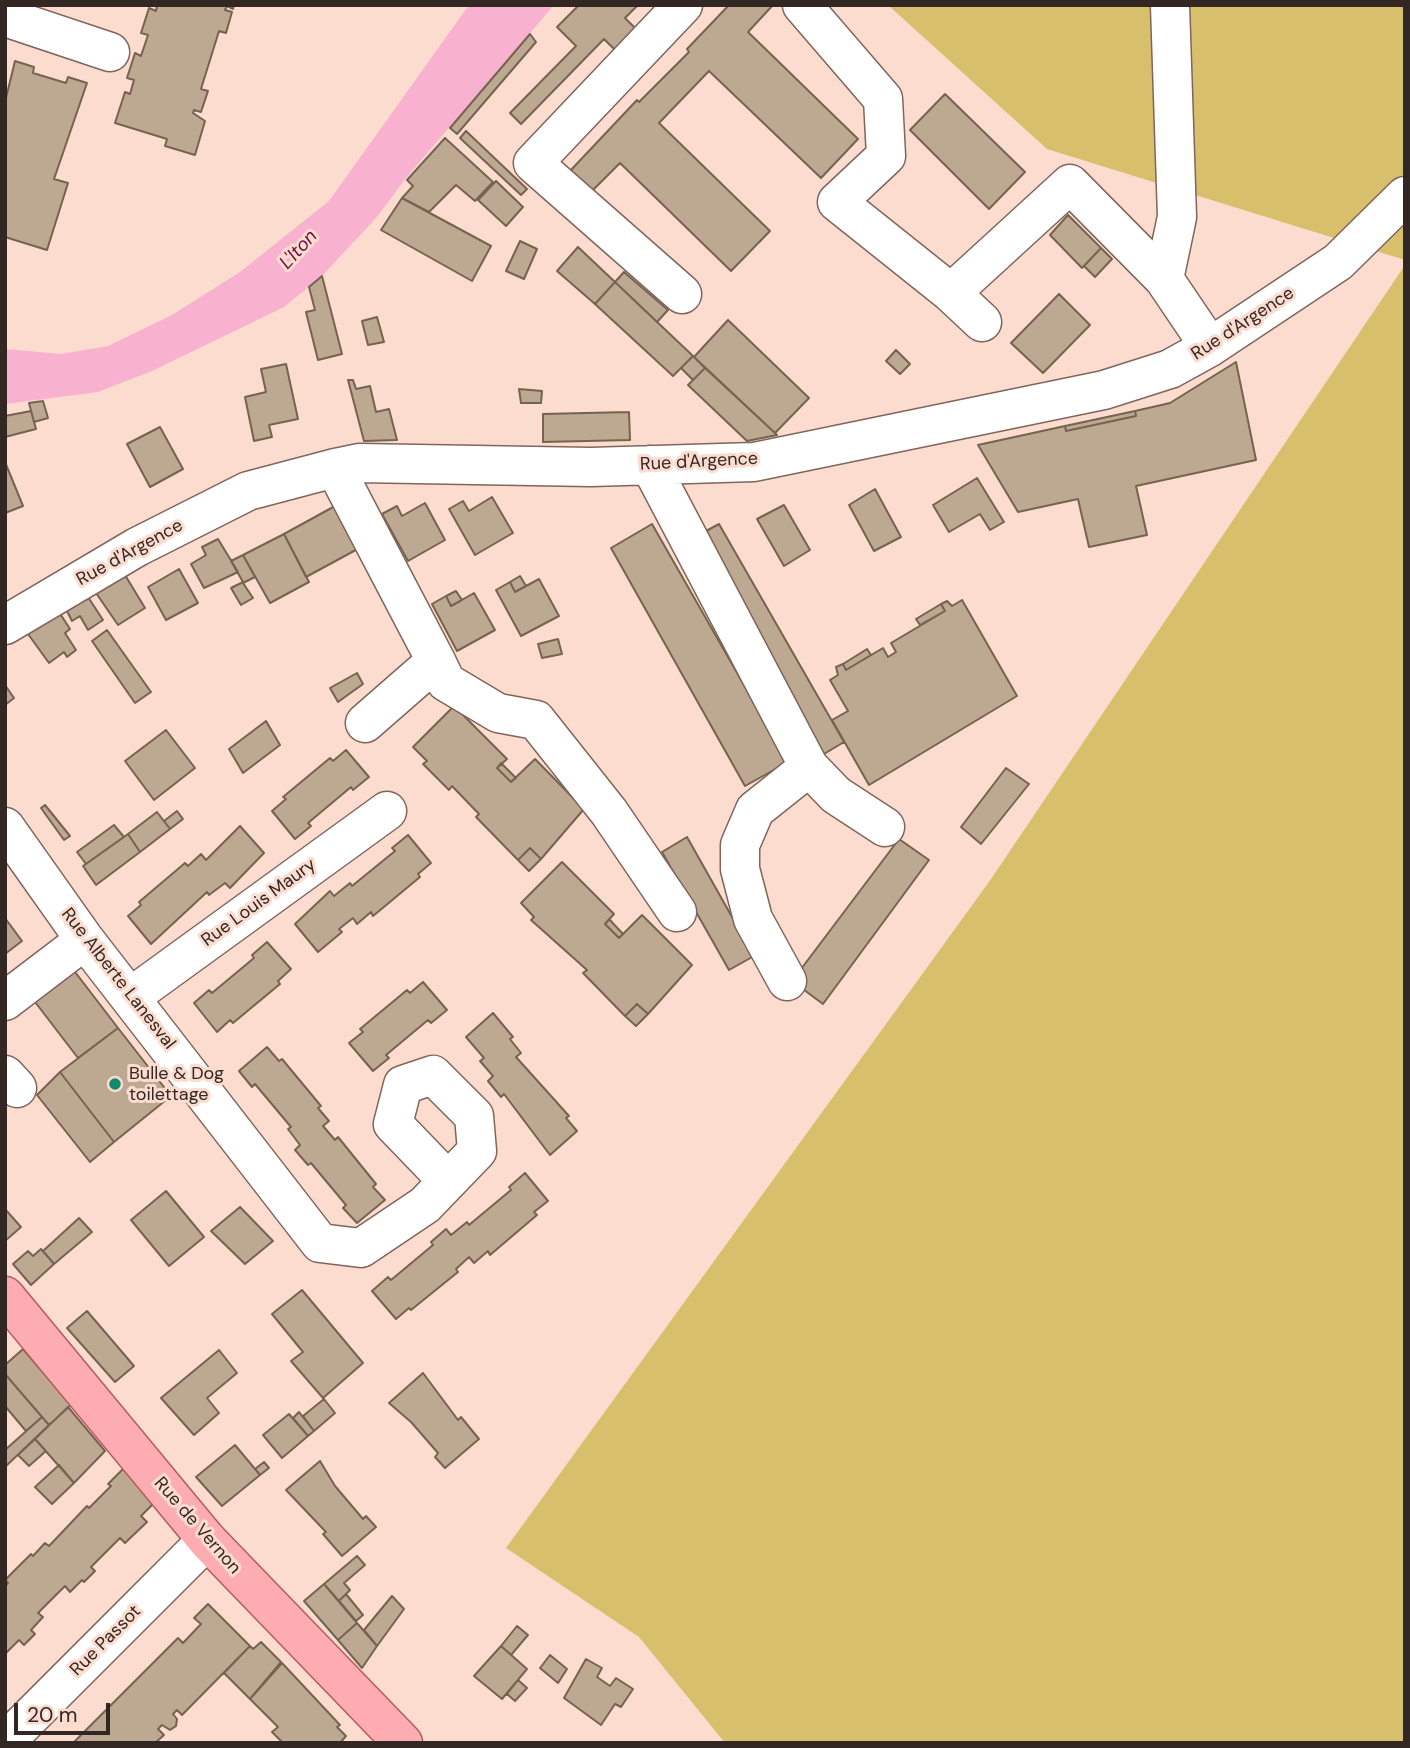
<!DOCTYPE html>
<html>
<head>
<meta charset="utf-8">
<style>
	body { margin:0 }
	#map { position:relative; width:1410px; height:1748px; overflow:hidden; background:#fcdccf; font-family:"DM Sans",sans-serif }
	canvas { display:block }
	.frame { position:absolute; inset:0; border:7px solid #332723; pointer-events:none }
	.scale { position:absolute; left:14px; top:1703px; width:96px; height:32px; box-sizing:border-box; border:4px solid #332723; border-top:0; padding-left:9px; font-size:21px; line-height:24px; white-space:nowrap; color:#332723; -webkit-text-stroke:5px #fcdccf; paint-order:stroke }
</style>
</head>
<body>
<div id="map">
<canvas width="1410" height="1748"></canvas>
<div class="frame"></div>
<div class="scale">20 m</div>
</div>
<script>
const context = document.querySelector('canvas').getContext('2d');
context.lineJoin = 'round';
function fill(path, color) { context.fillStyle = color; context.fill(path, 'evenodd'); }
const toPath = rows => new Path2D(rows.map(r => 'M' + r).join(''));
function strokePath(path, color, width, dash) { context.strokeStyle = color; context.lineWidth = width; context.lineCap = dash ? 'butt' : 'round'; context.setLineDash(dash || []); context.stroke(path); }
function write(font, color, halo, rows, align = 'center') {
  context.font = font + ' "DM Sans",sans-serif'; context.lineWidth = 6; context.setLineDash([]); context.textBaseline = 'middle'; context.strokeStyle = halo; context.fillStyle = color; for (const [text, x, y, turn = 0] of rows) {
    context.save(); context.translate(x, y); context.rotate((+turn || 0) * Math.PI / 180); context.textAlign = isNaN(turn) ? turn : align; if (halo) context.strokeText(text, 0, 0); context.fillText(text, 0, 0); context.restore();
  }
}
const green = toPath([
	[888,5,1405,5,1405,260,1047,149],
	[1405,265,1405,1743,725,1743,639,1637,506,1548,989,882]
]);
const water = toPath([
	[469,5,554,5,406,178,376,218,322,276,284,307,152,371,98,392,5,404,5,349,61,354,108,346,172,315,240,272,329,201]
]);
const building = toPath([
	[157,5,234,5,233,9,227,6,225,10,232,12,226,33,219,31,201,89,208,91,201,112,194,110,193,113,205,121,195,155,165,146,167,139,115,123,125,92,130,94,134,80,127,78,135,53,141,56,148,35,141,33,149,8,156,11,157,5],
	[579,5,638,5,625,18,637,30,616,51,604,39,521,124,510,113,576,46,557,27,579,5],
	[729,5,773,5,748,32,858,139,821,178,709,71,659,123,770,231,731,271,620,163,591,192,570,171,637,100,639,102,689,52,687,49,729,5],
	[530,34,536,42,457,134,450,128,530,34],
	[15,61,34,67,33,73,66,83,68,77,87,83,54,179,68,183,47,250,5,237,5,102,15,61],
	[945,94,1025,172,989,209,910,130,945,94],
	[466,131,527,189,521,195,460,138,466,131],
	[445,138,493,182,475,201,456,185,429,212,402,198,413,186,407,180,445,138],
	[496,181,523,207,506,226,478,200,496,181],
	[402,198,491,246,472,281,381,230,402,198],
	[1068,215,1101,248,1082,268,1050,235,1068,215],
	[520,241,537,249,524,279,506,271,520,241],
	[578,247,615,282,595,304,557,271,578,247],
	[1101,248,1112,259,1095,277,1084,266,1101,248],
	[624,272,668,310,657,322,615,282,624,272],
	[322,276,342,354,318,360,306,312,315,310,309,287,322,276],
	[615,282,693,356,673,376,595,304,615,282],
	[1059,294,1090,325,1043,373,1011,343,1059,294],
	[377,317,384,342,368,345,362,321,377,317],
	[728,320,809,398,775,433,694,357,728,320],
	[896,350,910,364,900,374,886,361,896,350],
	[693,356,705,368,693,380,681,368,693,356],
	[1236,362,1256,460,1136,486,1147,535,1089,547,1078,499,1018,512,978,445,1065,426,1066,431,1136,416,1135,411,1170,403,1236,362],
	[286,364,298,419,269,425,272,437,254,441,245,397,266,392,261,369,286,364],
	[705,368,775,433,777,435,747,441,688,385,705,368],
	[348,380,353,380,356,389,370,386,376,412,389,409,397,440,364,441,348,380],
	[519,389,542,391,541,403,521,403,519,389],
	[43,401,48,418,34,422,29,403,43,401],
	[31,411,36,429,5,437,5,416,31,411],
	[1135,411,1136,416,1066,431,1065,426,1135,411],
	[629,412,630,440,543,442,543,414,629,412],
	[160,427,183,469,150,487,127,444,160,427],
	[5,462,23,506,5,513,5,462],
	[977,478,1004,522,990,530,980,514,949,532,933,505,977,478],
	[875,489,901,537,874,551,849,505,875,489],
	[492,497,513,533,475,555,449,509,463,501,469,511,492,497],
	[425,503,445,540,408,561,382,514,397,506,402,516,425,503],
	[784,505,810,550,784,566,757,519,784,505],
	[335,506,365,545,306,577,284,534,335,506],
	[652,524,788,762,745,786,611,548,652,524],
	[719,524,844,742,819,757,695,537,719,524],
	[284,534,309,582,270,603,243,555,284,534],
	[218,539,238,572,204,588,191,564,206,555,202,547,218,539],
	[243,555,255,577,243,583,253,598,241,605,231,588,243,582,231,561,243,555],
	[179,569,198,603,166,620,148,587,179,569],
	[125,575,145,608,118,625,96,593,125,575],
	[520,576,526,586,515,592,510,582,520,576],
	[539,579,559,616,521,636,496,590,510,582,515,592,539,579],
	[456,591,462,600,451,606,446,596,456,591],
	[474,593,495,630,457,651,432,604,446,596,451,606,474,593],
	[88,597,103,620,88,630,80,616,72,621,65,607,88,597],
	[962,600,1017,696,869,785,832,720,848,711,830,680,838,675,836,667,843,664,846,670,883,648,888,657,896,652,891,643,945,611,941,604,947,601,952,606,962,600],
	[941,604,945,611,920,625,916,619,941,604],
	[59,612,70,629,65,633,76,650,67,657,64,652,49,663,28,634,59,612],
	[107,630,151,692,135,703,92,641,107,630],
	[558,639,562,654,542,658,538,644,558,639],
	[867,649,871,655,846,670,843,664,867,649],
	[357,673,363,684,338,702,330,688,357,673],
	[5,685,14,698,5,705,5,685],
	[454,706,507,759,497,768,511,782,535,759,584,809,541,859,530,848,518,860,476,817,479,814,452,786,449,790,423,764,427,761,413,747,454,706],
	[266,721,280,745,243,773,229,749,266,721],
	[166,730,195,768,154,800,125,761,166,730],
	[346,750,369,777,353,790,351,787,308,823,311,826,295,839,272,811,286,799,283,797,330,758,333,761,346,750],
	[501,763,516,778,511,782,497,768,501,763],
	[1006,768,1029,784,981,844,961,827,1006,768],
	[45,805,70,836,64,840,41,808,45,805],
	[177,811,183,819,170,829,164,821,177,811],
	[157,812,170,829,140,852,128,834,157,812],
	[114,825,124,837,86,864,77,852,114,825],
	[240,826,264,853,230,888,225,883,209,895,207,892,151,944,128,916,141,905,139,902,185,863,188,866,201,854,206,860,240,826],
	[128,834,140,852,96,885,83,866,128,834],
	[408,835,431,863,418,874,420,877,373,916,371,912,357,924,353,918,339,929,342,932,318,952,295,924,330,891,334,896,350,883,352,886,395,851,392,848,408,835],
	[687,837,754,956,729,970,662,852,687,837],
	[899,839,929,860,823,1004,792,981,899,839],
	[530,848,541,859,529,871,518,860,530,848],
	[562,862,614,914,605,924,619,938,642,915,692,965,648,1014,637,1004,625,1016,583,973,587,970,531,920,534,917,521,903,562,862],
	[5,918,22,941,5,954,5,918],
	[609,919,623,934,619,938,605,924,609,919],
	[267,942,291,969,278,981,280,984,233,1023,230,1020,217,1032,194,1003,209,990,212,993,254,958,252,955,267,942],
	[72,968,118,1028,78,1058,32,998,72,968],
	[423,982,447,1010,431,1023,428,1020,386,1055,389,1058,373,1071,349,1043,363,1032,360,1029,407,990,410,993,423,982],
	[637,1004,648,1014,636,1026,625,1016,637,1004],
	[493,1013,513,1037,510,1039,521,1053,516,1057,569,1116,566,1118,577,1131,550,1155,504,1094,501,1097,488,1081,493,1076,480,1061,484,1058,466,1037,493,1013],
	[118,1028,171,1096,114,1142,60,1072,118,1028],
	[267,1047,279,1061,282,1059,321,1106,318,1108,329,1121,323,1126,335,1140,338,1137,376,1184,373,1187,385,1200,357,1223,343,1208,346,1205,311,1163,308,1165,295,1150,300,1145,288,1129,291,1127,255,1084,252,1087,239,1071,267,1047],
	[60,1072,114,1142,90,1162,37,1095,60,1072],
	[525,1173,548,1201,534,1212,537,1215,490,1255,488,1251,474,1263,469,1257,456,1269,458,1272,411,1310,409,1308,396,1319,372,1291,388,1277,391,1280,433,1245,431,1242,446,1229,451,1235,467,1222,469,1225,511,1190,509,1187,525,1173],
	[166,1191,204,1237,169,1266,131,1220,166,1191],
	[240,1207,273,1241,245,1264,211,1231,240,1207],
	[5,1209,21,1227,5,1241,5,1209],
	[79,1218,92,1232,54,1264,43,1251,79,1218],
	[41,1249,54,1264,31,1285,13,1264,28,1251,33,1256,41,1249],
	[302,1290,363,1363,323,1398,291,1361,303,1352,272,1314,302,1290],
	[87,1311,134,1366,115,1382,67,1328,87,1311],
	[23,1349,71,1405,49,1425,5,1374,5,1365,23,1349],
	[219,1350,237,1373,207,1398,219,1413,194,1435,161,1398,219,1350],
	[423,1373,458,1420,461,1417,479,1439,445,1468,435,1457,438,1453,411,1422,389,1403,423,1373],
	[5,1374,42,1417,26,1431,5,1406,5,1374],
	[324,1399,335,1413,314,1431,303,1416,324,1399],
	[68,1407,105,1451,74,1483,35,1439,68,1407],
	[299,1412,314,1431,308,1436,293,1418,299,1412],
	[289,1414,308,1436,282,1458,263,1435,289,1414],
	[42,1417,49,1425,5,1467,5,1450,42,1417],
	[35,1439,46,1451,29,1466,18,1455,35,1439],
	[235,1445,260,1475,222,1506,196,1477,235,1445],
	[320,1461,335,1486,363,1519,366,1516,376,1527,342,1556,323,1534,326,1532,286,1490,320,1461],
	[264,1462,269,1468,260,1475,255,1469,264,1462],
	[59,1465,74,1483,52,1504,35,1487,59,1465],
	[124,1468,154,1503,141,1516,147,1522,125,1543,120,1538,91,1567,95,1571,84,1582,82,1580,70,1592,65,1586,38,1613,43,1617,31,1630,35,1634,24,1645,19,1640,5,1654,5,1586,8,1583,5,1580,31,1554,33,1556,45,1543,49,1546,87,1506,89,1508,111,1486,108,1484,124,1468],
	[357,1556,365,1565,344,1583,350,1590,339,1601,324,1584,357,1556],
	[324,1584,357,1623,338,1640,304,1601,324,1584],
	[346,1594,363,1615,356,1621,339,1601,346,1594],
	[392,1596,404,1609,377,1646,364,1630,392,1596],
	[208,1604,250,1646,182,1715,177,1710,173,1714,177,1719,176,1726,170,1730,162,1725,158,1729,164,1735,155,1743,73,1743,178,1638,183,1643,201,1624,194,1618,208,1604],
	[357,1623,377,1646,362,1668,338,1640,357,1623],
	[517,1626,528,1635,511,1655,501,1646,517,1626],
	[261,1642,281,1662,250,1699,224,1673,250,1646,253,1649,261,1642],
	[501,1646,527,1669,502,1699,474,1676,501,1646],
	[550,1655,567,1669,558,1683,540,1668,550,1655],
	[586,1659,602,1668,597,1677,610,1686,616,1678,633,1689,621,1707,615,1704,601,1725,564,1698,586,1659],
	[282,1663,340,1725,337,1727,346,1736,340,1743,283,1743,272,1732,278,1727,250,1699,282,1663],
	[518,1680,527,1688,515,1701,507,1694,518,1680]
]);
const minor = toPath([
	[802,5,883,99,886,156,837,202,951,293],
	[5,17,110,52],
	[1164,279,1177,217,1170,5],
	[682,294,533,163,683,5],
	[982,322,951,293,1070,184,1164,279,1210,347],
	[650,465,809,767,836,795,885,827],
	[335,468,436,661,365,723],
	[5,625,137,547,248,491,335,468,359,463,591,467,754,462,1104,390,1170,369,1210,347,1338,262,1405,196],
	[436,661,446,682,498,713,536,720,609,812,677,912],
	[5,827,85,940,320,1243,361,1248,425,1205,477,1151,474,1116,433,1075,403,1085,393,1124,448,1181],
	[787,981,753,919,740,869,740,845,755,810,809,767],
	[132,996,387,811],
	[5,1001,85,940],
	[5,1075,17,1088],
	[5,1742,207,1540]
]);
const major = toPath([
	[5,1296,207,1540,403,1743]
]);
const markers = [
	[115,1084,7,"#12896a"]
];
const streetNames = [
	["Rue d'Argence",1243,324,-33],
	["Rue d'Argence",699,462,-3],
	["Rue d'Argence",130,553,-29],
	["Rue Louis Maury",259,903,-36],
	["Rue Alberte Lanesval",118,979,52],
	["Rue de Vernon",197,1526,49],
	["Rue Passot",106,1641,-45]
];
const poiNames = [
	["Bulle & Dog",129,1074],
	["toilettage",129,1095]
];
const waterNames = [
	["L'Iton",299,250,-48]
];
fill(green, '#d7bf6c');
fill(water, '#f8b1ce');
fill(building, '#bda892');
strokePath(building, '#76634f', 2);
strokePath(minor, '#80655a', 41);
strokePath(major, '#b65a5e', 41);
strokePath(minor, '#fff', 38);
strokePath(major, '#fdacb2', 38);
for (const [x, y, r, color] of markers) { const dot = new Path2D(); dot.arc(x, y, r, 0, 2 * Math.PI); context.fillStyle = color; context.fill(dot); strokePath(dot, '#fcdccf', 2.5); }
write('18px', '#332723', '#fcdccf', streetNames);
write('18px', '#332723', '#fcdccf', poiNames, 'left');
write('italic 19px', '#730d46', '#fcdccf', waterNames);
</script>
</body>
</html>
